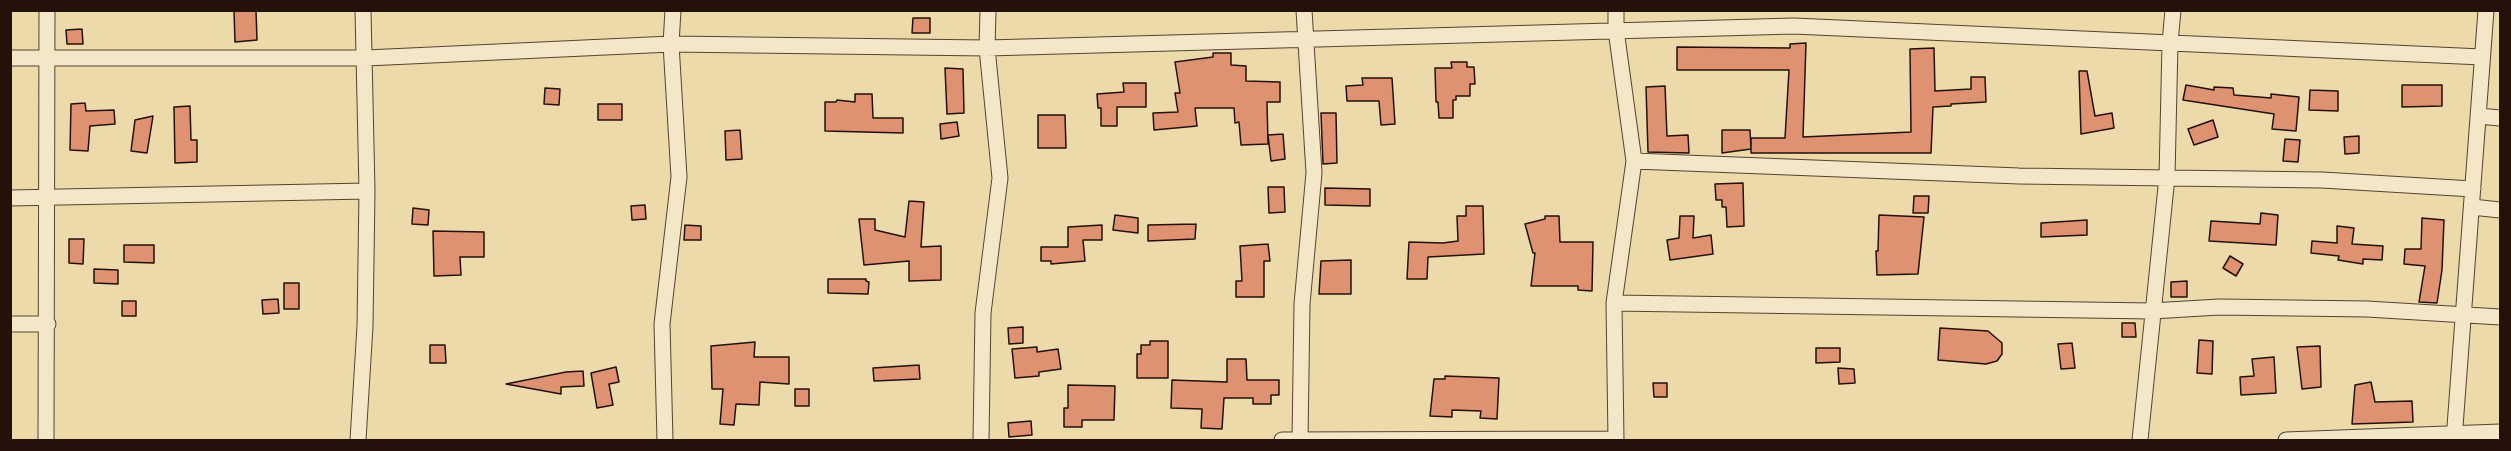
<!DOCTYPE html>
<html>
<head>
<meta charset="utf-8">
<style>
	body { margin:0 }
	#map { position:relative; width:2511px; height:451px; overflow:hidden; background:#ecdaaa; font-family:"Sorts Mill Goudy",serif }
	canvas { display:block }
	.frame { position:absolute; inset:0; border:12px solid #23110a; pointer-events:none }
</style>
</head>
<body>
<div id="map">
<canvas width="2511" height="451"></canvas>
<div class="frame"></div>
</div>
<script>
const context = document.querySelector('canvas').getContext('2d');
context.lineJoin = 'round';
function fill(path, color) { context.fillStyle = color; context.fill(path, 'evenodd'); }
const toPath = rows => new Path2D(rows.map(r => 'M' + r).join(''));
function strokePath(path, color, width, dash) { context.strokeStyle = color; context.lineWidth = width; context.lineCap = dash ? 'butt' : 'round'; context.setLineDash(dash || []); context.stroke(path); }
const building = toPath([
	[234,10,256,10,257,40,235,42,234,10],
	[913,18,930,18,930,33,912,33,913,18],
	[82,29,83,44,67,44,66,30,82,29],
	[1806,43,1803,137,1911,132,1910,49,1934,48,1935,91,1971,89,1971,77,1985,77,1986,102,1951,104,1951,106,1933,107,1931,153,1751,153,1751,138,1785,138,1789,70,1677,70,1677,47,1790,48,1790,44,1806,43],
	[1213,53,1231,53,1231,65,1246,66,1246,81,1280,82,1280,102,1267,102,1268,144,1241,145,1239,122,1235,123,1234,108,1195,108,1197,126,1154,130,1153,113,1178,112,1175,93,1180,93,1175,62,1213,57,1213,53],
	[1451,62,1467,62,1467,67,1474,67,1475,84,1470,84,1470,96,1456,96,1456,100,1453,100,1453,118,1439,118,1438,102,1436,102,1435,68,1452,68,1451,62],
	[945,68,963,69,964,113,947,114,945,68],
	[2079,71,2087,71,2095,116,2112,113,2114,128,2081,134,2079,71],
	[1362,78,1392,78,1395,124,1381,125,1379,101,1347,101,1346,86,1363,85,1362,78],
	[1123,83,1146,83,1146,107,1117,107,1117,126,1101,126,1101,108,1098,108,1097,94,1124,92,1123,83],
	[2186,85,2214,90,2214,87,2233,88,2234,95,2271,98,2271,94,2299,97,2296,131,2272,129,2274,114,2183,100,2186,85],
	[2402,85,2442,85,2442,106,2402,107,2402,85],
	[1665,86,1667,136,1688,135,1689,153,1648,152,1646,87,1665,86],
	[545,88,560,89,559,105,544,104,545,88],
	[2310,90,2338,91,2338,111,2309,110,2310,90],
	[855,94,872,94,873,118,903,118,903,133,825,131,825,102,836,102,837,100,855,102,855,94],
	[85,103,86,111,114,110,115,124,90,126,88,151,70,150,71,104,85,103],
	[598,104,622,104,622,120,598,120,598,104],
	[190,106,191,140,197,140,197,162,175,163,174,107,190,106],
	[1321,113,1336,113,1337,163,1323,164,1321,113],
	[1038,115,1065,115,1066,148,1038,148,1038,115],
	[153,116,147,153,131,151,135,120,153,116],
	[2213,120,2218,137,2194,145,2188,129,2213,120],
	[957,122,959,136,941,139,940,124,957,122],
	[740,130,742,159,726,160,725,131,740,130],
	[1722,130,1750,130,1751,149,1722,153,1722,130],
	[1283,134,1285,159,1271,161,1268,135,1283,134],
	[2359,136,2359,153,2345,154,2344,137,2359,136],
	[2285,139,2300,140,2298,162,2283,161,2285,139],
	[1743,183,1744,226,1727,227,1726,207,1722,207,1722,200,1716,200,1715,184,1743,183],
	[1268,187,1284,187,1285,212,1269,213,1268,187],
	[1325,188,1370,189,1370,206,1325,205,1325,188],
	[1914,196,1929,196,1928,213,1913,213,1914,196],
	[909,201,924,202,921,247,941,246,941,280,909,281,909,261,864,265,859,219,875,219,875,230,905,237,909,201],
	[645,205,646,219,632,220,631,206,645,205],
	[1466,206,1483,206,1484,254,1428,257,1427,279,1407,279,1409,242,1443,243,1458,241,1457,216,1466,216,1466,206],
	[413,208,429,210,428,225,412,224,413,208],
	[2261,213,2278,215,2276,245,2209,241,2211,221,2260,224,2261,213],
	[1115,215,1138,218,1138,233,1113,230,1115,215],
	[1879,215,1924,217,1918,274,1877,275,1876,251,1878,251,1879,215],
	[1545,216,1559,216,1560,242,1593,242,1592,291,1578,290,1578,286,1531,286,1535,253,1533,253,1525,224,1545,219,1545,216],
	[1680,216,1694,216,1693,238,1711,235,1713,254,1670,260,1667,240,1679,238,1680,216],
	[2422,218,2444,220,2442,270,2437,303,2419,302,2425,266,2404,264,2405,249,2421,249,2422,218],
	[2087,220,2087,235,2041,237,2041,223,2087,220],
	[1196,224,1195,239,1148,241,1148,225,1196,224],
	[685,225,701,226,701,240,684,240,685,225],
	[1102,225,1102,240,1083,240,1085,261,1051,264,1051,261,1041,261,1041,247,1068,247,1068,227,1102,225],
	[2337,226,2354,228,2352,244,2383,246,2382,260,2363,259,2363,264,2338,260,2339,256,2311,253,2312,241,2337,243,2337,226],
	[433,231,484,232,484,257,460,257,461,275,434,276,433,231],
	[69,239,84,239,83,264,69,263,69,239],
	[1268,244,1270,261,1264,261,1264,297,1236,297,1236,281,1242,281,1240,246,1268,244],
	[124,245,154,245,154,263,124,262,124,245],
	[2230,256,2243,264,2236,276,2223,268,2230,256],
	[1351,260,1351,294,1319,294,1321,261,1351,260],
	[94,269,118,270,118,284,94,283,94,269],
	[828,279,866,279,866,281,869,282,868,294,828,293,828,279],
	[2187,281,2187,297,2171,297,2171,282,2187,281],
	[284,283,299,283,299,309,284,309,284,283],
	[278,299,279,313,263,314,262,300,278,299],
	[122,301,136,301,136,316,122,316,122,301],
	[2122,323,2135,323,2136,337,2122,337,2122,323],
	[1023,327,1023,343,1009,344,1008,328,1023,327],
	[1940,328,1988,331,2002,343,2002,354,1997,361,1986,364,1938,360,1940,328],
	[2199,340,2213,341,2212,374,2197,373,2199,340],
	[1150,341,1168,341,1168,378,1137,378,1137,354,1141,354,1141,345,1150,345,1150,341],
	[755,342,754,357,789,357,789,384,760,382,759,405,736,404,734,425,720,424,723,389,712,389,711,346,755,342],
	[2072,343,2075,368,2061,369,2058,344,2072,343],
	[430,345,445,345,446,363,430,363,430,345],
	[2320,346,2321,387,2302,389,2297,347,2320,346],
	[1037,347,1037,352,1058,349,1061,369,1039,372,1039,376,1015,378,1012,349,1037,347],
	[1816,348,1840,348,1840,362,1816,363,1816,348],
	[2274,357,2276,393,2241,395,2240,377,2254,376,2252,359,2274,357],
	[1227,359,1246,359,1247,380,1279,380,1279,395,1271,395,1271,404,1253,404,1253,398,1224,398,1222,429,1201,428,1202,409,1171,408,1172,380,1227,382,1227,359],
	[919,365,920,379,874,381,873,368,919,365],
	[616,367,619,382,609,384,613,405,597,408,591,373,616,367],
	[1838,368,1854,369,1855,383,1839,384,1838,368],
	[583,371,584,386,561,387,561,394,506,384,566,372,583,371],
	[1445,376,1499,378,1497,419,1480,418,1481,411,1452,410,1452,417,1430,416,1434,379,1445,379,1445,376],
	[2371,382,2375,402,2412,401,2413,422,2352,424,2355,385,2371,382],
	[1653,383,1667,383,1667,397,1654,397,1653,383],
	[1068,385,1115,386,1114,420,1082,420,1082,427,1064,427,1064,408,1068,408,1068,385],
	[795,389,809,389,809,406,795,406,795,389],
	[1031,421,1032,435,1009,437,1008,423,1031,421]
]);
const minor = toPath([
	[1616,10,1616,30,1634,161,1614,303,1616,440],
	[10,58,366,58,671,44,987,48,1794,26,2482,57],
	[2478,116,2500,118],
	[1634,161,2019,176,2322,180,2473,189],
	[10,198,367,191],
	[2472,207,2500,210],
	[1614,303,2152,311,2219,307,2367,309,2500,317],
	[10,324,48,324],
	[46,440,47,10],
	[358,440,365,326,367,191,363,10],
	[665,440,662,324,679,177,671,44,673,10],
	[981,440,983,313,1000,178,987,48,988,10],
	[1282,440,1616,439],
	[1300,440,1302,304,1314,173,1304,10],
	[2140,440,2167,177,2170,43,2173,10],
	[2286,440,2500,432],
	[2454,440,2486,10]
]);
fill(building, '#de9272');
strokePath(building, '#23110a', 1.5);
strokePath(minor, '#554332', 17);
strokePath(minor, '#f3e7c8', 15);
</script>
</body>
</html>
